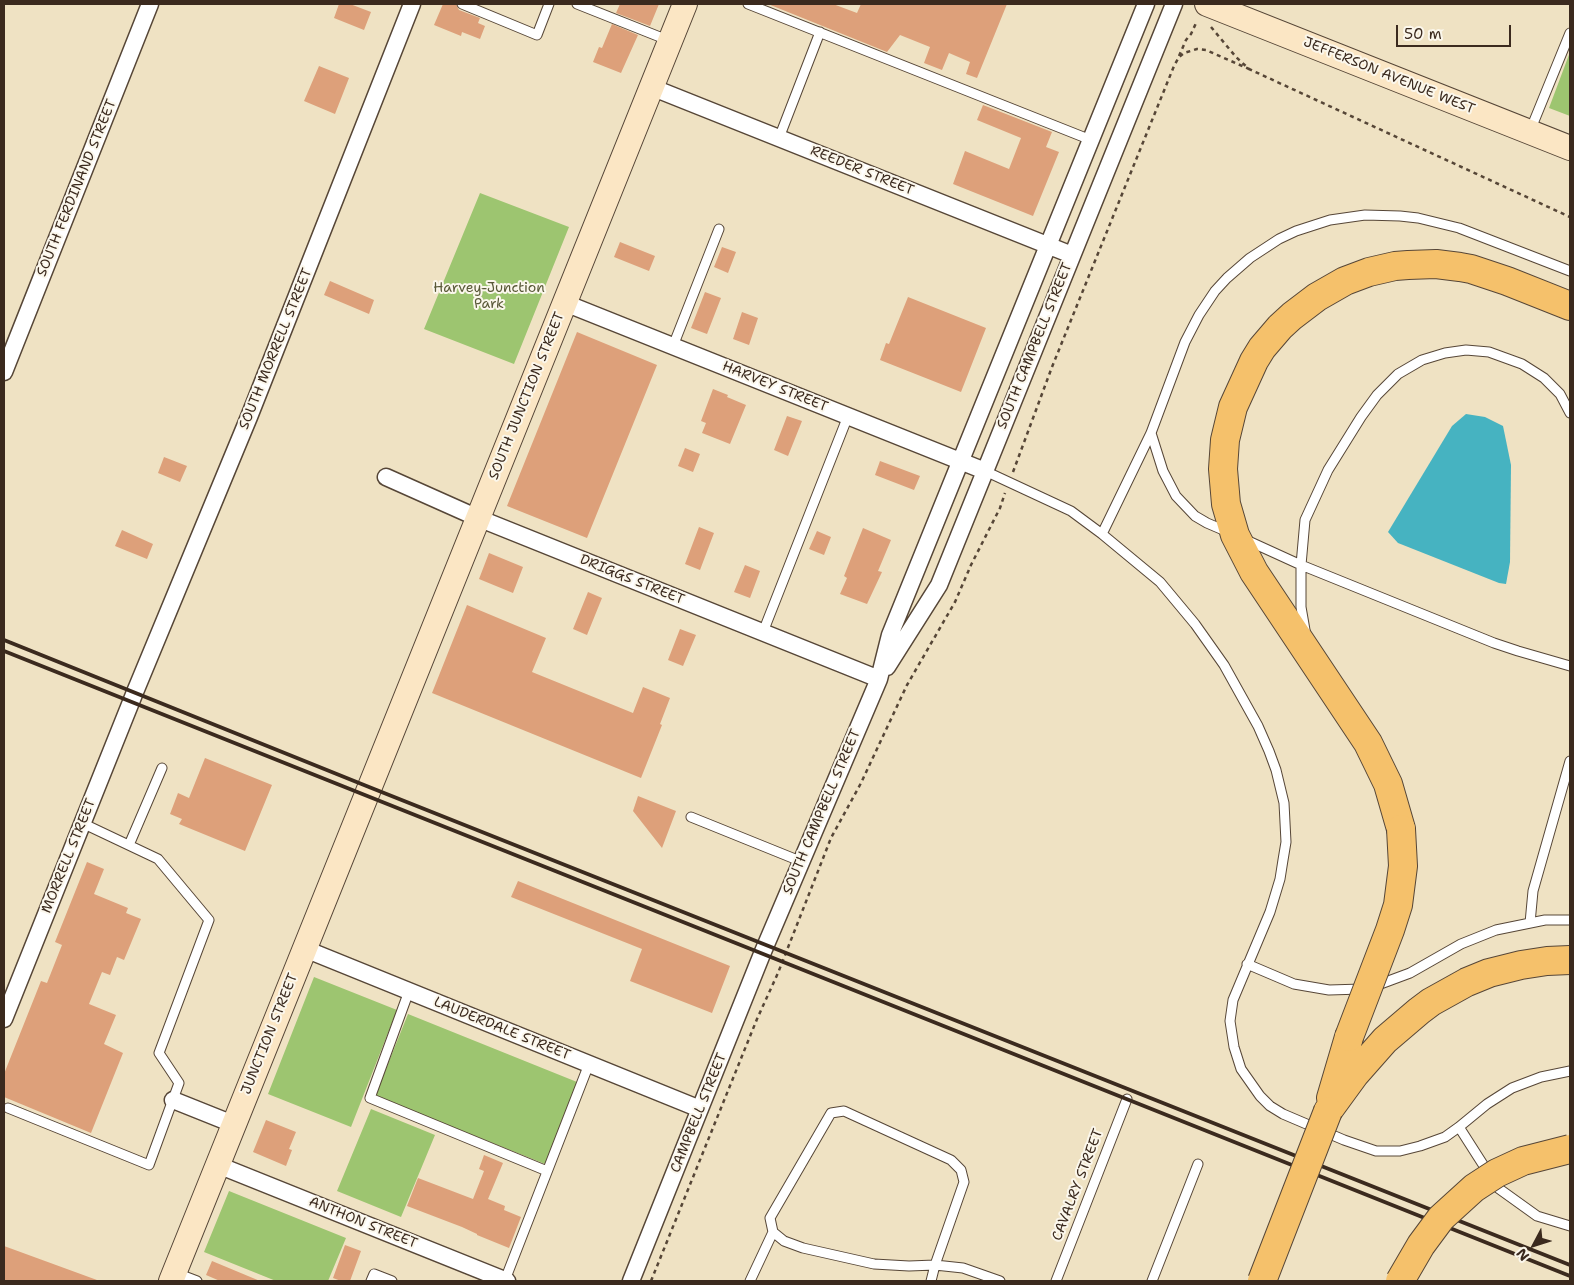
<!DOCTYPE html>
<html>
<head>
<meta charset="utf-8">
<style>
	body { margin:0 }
	#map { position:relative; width:1574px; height:1285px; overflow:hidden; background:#efe2c3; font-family:"Shantell Sans",sans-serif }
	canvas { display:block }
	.frame { position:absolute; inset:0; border:5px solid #3b2a1e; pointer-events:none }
	.north { position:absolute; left:1509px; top:1220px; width:50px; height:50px; -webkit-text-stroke:4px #fbf7ec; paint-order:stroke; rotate:230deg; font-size:14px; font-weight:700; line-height:20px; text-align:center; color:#3b2a1e }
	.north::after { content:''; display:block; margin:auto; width:18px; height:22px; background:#3b2a1e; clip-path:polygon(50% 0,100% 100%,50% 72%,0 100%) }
	.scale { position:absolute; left:1396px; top:25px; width:115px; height:22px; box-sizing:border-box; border:2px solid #3b2a1e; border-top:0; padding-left:6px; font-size:15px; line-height:18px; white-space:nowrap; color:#3b2a1e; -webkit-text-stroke:4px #fbf7ec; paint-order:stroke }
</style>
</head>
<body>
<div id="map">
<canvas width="1574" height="1285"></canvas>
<div class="frame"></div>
<div class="north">N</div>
<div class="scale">50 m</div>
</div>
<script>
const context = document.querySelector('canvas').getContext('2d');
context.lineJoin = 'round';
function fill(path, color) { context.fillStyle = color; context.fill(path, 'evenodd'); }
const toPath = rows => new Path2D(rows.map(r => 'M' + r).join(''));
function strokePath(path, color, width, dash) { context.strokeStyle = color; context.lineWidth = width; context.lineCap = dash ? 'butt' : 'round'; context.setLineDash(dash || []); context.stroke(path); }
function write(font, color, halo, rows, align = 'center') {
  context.font = font + ' "Shantell Sans",sans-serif'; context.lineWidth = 4; context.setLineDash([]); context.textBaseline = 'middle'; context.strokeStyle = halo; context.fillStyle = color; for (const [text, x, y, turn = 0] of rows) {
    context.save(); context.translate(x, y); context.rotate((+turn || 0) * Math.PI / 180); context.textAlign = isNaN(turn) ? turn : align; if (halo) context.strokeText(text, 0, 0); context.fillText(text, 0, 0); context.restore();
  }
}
const green = toPath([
	[1570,52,1570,116,1549,108],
	[480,193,569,227,514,364,424,329],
	[314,977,397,1010,351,1127,268,1094],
	[408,1014,577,1082,545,1164,375,1096],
	[371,1109,435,1135,401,1217,337,1191],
	[229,1191,346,1238,328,1281,276,1281,204,1252]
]);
const water = toPath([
	[1466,414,1485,417,1503,426,1511,465,1510,562,1506,584,1499,583,1398,543,1388,532,1452,426]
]);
const building = toPath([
	[339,4,350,4,371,12,364,30,334,18],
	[443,4,456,4,459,10,480,18,478,23,485,26,480,39,462,32,461,36,434,25],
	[620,4,659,4,650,26,616,13],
	[768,4,833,4,857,13,861,4,1007,4,977,78,966,74,970,62,949,53,942,70,924,63,930,47,900,35,887,52],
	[612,24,638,35,621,73,593,62,599,47,602,48],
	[319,66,349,78,335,114,304,101],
	[983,105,1052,132,1046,147,1059,152,1033,216,953,184,965,151,1009,169,1021,138,977,120],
	[620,242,655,256,649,271,614,257],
	[722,247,736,252,728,273,714,267],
	[330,281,374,300,369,314,324,295],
	[705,292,721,298,707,334,691,328],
	[908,297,986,328,961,392,880,360,886,343,889,344],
	[742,312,758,318,749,345,733,339],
	[577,332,657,365,587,538,507,506],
	[713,389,728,395,727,397,746,405,730,444,702,433,706,423,701,421],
	[787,416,802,421,788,456,774,450],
	[685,448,700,454,693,472,678,466],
	[164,457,187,466,180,482,158,473],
	[880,461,920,476,914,490,875,475],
	[699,527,714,533,700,570,685,564],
	[863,528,891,540,878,571,882,572,867,604,840,594,847,578,844,576],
	[122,530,153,544,147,559,115,546],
	[817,531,831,537,824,555,809,549],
	[489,553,523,567,513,593,479,579],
	[745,565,760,571,750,598,734,592],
	[588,592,602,598,587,635,573,629],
	[467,605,546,638,532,672,633,713,643,687,670,698,660,724,662,725,641,778,432,693],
	[680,629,696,635,683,666,668,660],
	[205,758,272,785,245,851,179,824,182,819,170,814,178,793,189,798],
	[638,796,676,811,662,848,633,811],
	[87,862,104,869,94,894,128,908,126,913,141,919,124,960,117,957,110,975,102,972,89,1004,116,1015,104,1044,123,1053,91,1133,4,1097,4,1074,41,981,47,983,62,945,55,942],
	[518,881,730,966,712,1013,630,981,642,949,511,897],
	[266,1120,296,1132,289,1149,292,1150,286,1166,253,1152],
	[484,1155,503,1163,488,1199,505,1206,504,1210,521,1217,509,1248,477,1235,477,1234,462,1227,407,1206,418,1178,473,1199,484,1171,479,1169],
	[345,1245,361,1251,350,1281,341,1281,333,1278],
	[4,1246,97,1280,96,1281,4,1281],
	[212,1261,260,1281,220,1281,206,1275]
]);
const path = toPath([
	[1211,27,1236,57,1249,69,1570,217],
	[1179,56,1186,40,1191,34,1197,21],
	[1013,472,1052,367,1174,66,1179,57,1184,53,1197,49,1206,50,1249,69],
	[651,1281,757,1019,778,973,831,838,861,783,907,685,955,602,971,565,1000,508,1005,493]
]);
const lane = toPath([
	[462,4,537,35,549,4],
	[577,4,670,41],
	[748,4,1091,140],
	[1530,131,1570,33],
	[779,138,820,32],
	[673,346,719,229],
	[1151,433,1163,471,1176,496,1195,516,1207,523,1228,532],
	[985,471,1071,511,1102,534,1160,582,1195,624,1224,665,1258,726,1269,751,1276,770,1284,803,1286,842,1283,860,1280,879,1270,912,1233,1000,1230,1021,1234,1047,1241,1069,1260,1096,1270,1106,1283,1114,1344,1140,1376,1151,1400,1151,1420,1146,1445,1137,1459,1127,1487,1104,1512,1088,1541,1077,1570,1071],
	[1102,534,1151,433,1185,342,1199,315,1215,291,1227,278,1250,258,1279,239,1296,231,1330,220,1365,215,1400,216,1418,218,1459,228,1570,271],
	[1244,539,1301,565,1494,643,1518,651,1570,666],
	[1305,630,1301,607,1301,565,1305,520,1328,470,1361,417,1377,395,1398,374,1422,360,1445,353,1466,350,1489,352,1522,364,1544,378,1560,394,1570,413],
	[763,632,848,416],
	[691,817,800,861],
	[129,845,162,768],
	[1530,923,1533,891,1570,761],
	[1247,964,1294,984,1329,990,1362,989],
	[1375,986,1410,973,1461,944,1496,930,1545,920,1570,920],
	[409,991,370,1098,547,1171],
	[8,1108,149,1165,179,1083,159,1053,209,920,158,859,82,823],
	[1459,1127,1498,1188,1537,1216,1570,1226],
	[176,1273,197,1281],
	[505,1280,589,1064],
	[371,1281,374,1274,392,1281],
	[750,1281,773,1232],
	[931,1281,935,1265,964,1182,961,1170,951,1160,844,1111,831,1113,770,1218,773,1232,784,1241,803,1248,874,1264,909,1266,935,1265,963,1268,1000,1281],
	[1056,1281,1127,1099],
	[1152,1281,1198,1164]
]);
const street = toPath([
	[651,87,1072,255],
	[565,303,985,471],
	[4,372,150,4],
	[386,477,478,518,879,679],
	[887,667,939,585,1174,4],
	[305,949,700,1109],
	[4,1019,135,692,249,417,412,4],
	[173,1100,233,1124],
	[218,1165,507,1281],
	[631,1281,762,954,879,679,890,635,1146,4]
]);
const secondary = toPath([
	[1207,4,1570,148],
	[171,1281,685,4]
]);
const highway = toPath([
	[1401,829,1388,784,1368,743,1254,572,1235,535,1226,504,1223,469,1225,440,1233,407,1254,361,1262,348,1280,327,1292,316,1317,297,1345,281,1369,272,1395,266,1408,265,1436,264,1460,267,1471,269,1507,281,1570,306],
	[1331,1098,1349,1037],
	[1328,1111,1355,1074,1385,1040,1419,1011,1431,1002,1467,982,1489,973,1521,965,1547,961,1570,960]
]);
const rail = toPath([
	[4,640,369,787,1570,1265],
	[4,651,1570,1276]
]);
const highwayBridge = toPath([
	[1349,1037,1390,930,1398,905,1403,866,1401,829],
	[1262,1281,1328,1111],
	[1400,1281,1421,1245,1441,1218,1474,1188,1497,1173,1523,1161,1570,1149]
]);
const streetNames = [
	["JEFFERSON AVENUE WEST",1389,76,22],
	["REEDER STREET",862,171,22],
	["SOUTH FERDINAND STREET",77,188,-68],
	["SOUTH CAMPBELL STREET",1035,346,-68],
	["SOUTH MORRELL STREET",276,349,-68],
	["HARVEY STREET",775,387,22],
	["SOUTH JUNCTION STREET",527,396,-68],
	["DRIGGS STREET",632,580,22],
	["SOUTH CAMPBELL STREET",822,812,-67],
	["MORRELL STREET",69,856,-68],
	["LAUDERDALE STREET",502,1029,22],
	["JUNCTION STREET",270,1034,-68],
	["CAMPBELL STREET",699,1113,-68],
	["CAVALRY STREET",1078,1185,-69],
	["ANTHON STREET",363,1223,22]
];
const parkNames = [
	["Harvey-Junction",489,288],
	["Park",489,304]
];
fill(green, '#9dc570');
fill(water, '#46b3c1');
fill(building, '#dda07a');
strokePath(lane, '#564637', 11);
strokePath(street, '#564637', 19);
strokePath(secondary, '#564637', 26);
strokePath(highway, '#564637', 30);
strokePath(path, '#564637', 2.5, [4, 4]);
strokePath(lane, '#fff', 9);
strokePath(street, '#fff', 16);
strokePath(secondary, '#fbe6c4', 24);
strokePath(highway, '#f5c16b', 28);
strokePath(rail, '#3b2a1e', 4);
strokePath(highwayBridge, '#564637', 30, []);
strokePath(highwayBridge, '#f5c16b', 28);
write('14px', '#3b2a1e', '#fbf7ec', streetNames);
write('14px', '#585837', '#fbf7ec', parkNames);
</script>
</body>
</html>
